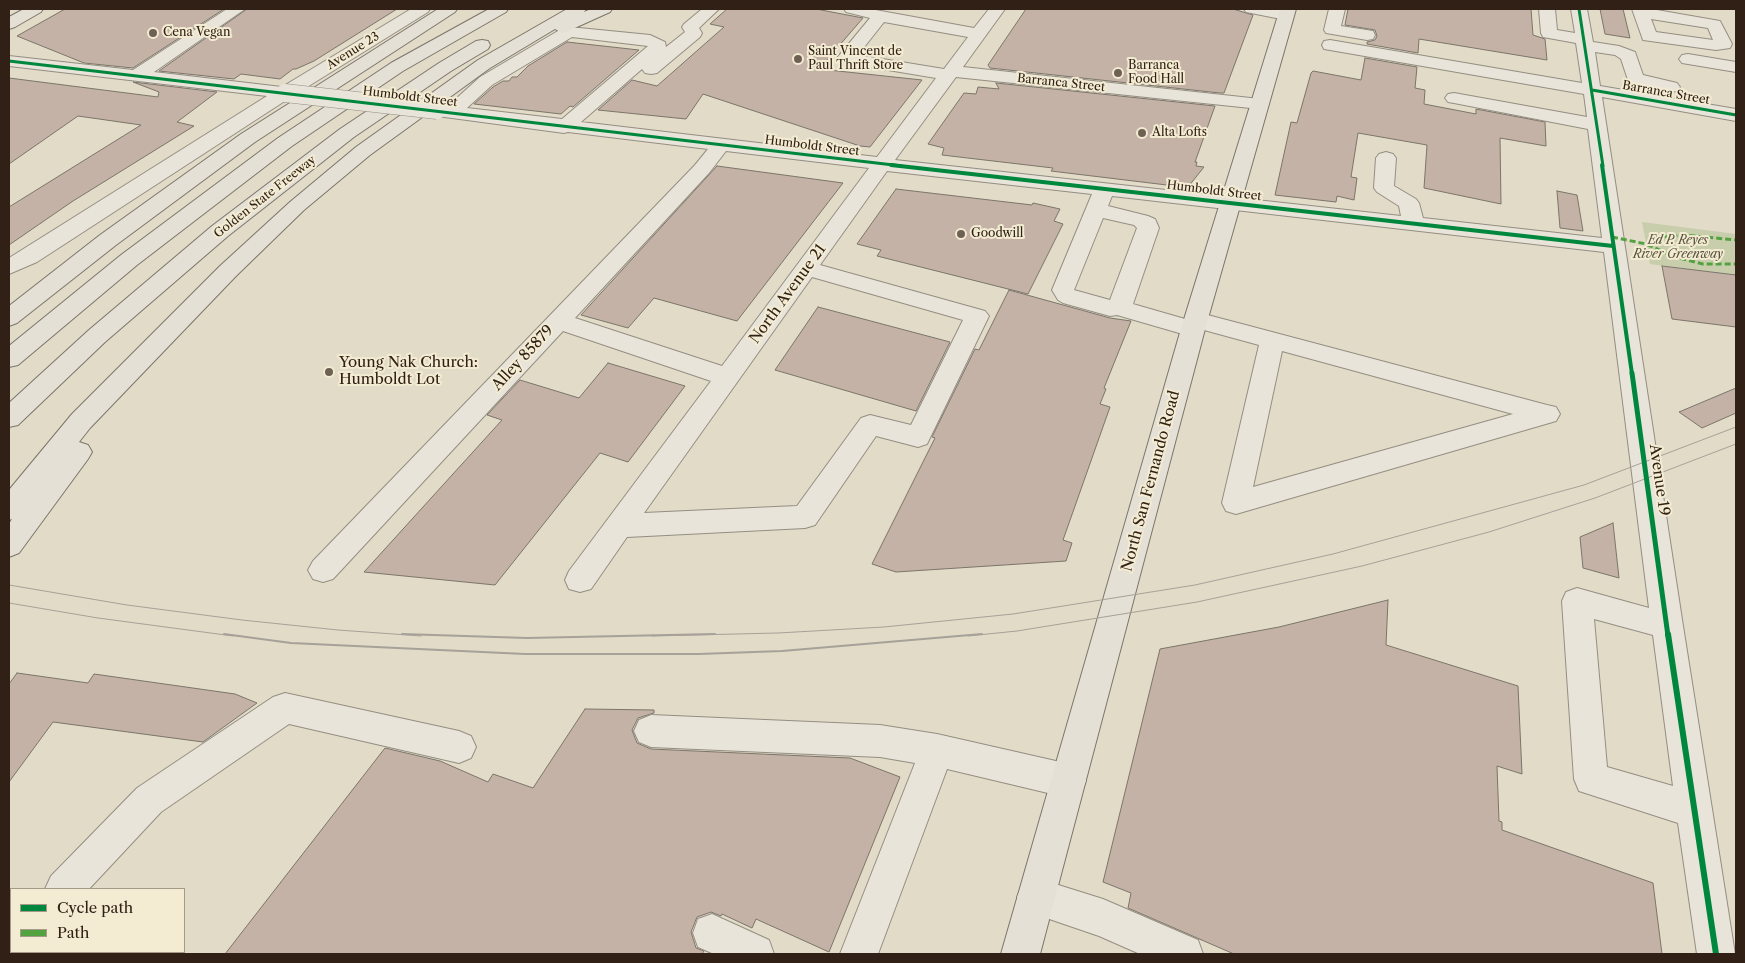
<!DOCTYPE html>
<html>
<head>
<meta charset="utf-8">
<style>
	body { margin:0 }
	#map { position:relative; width:1745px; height:963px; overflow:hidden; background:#e2dbc7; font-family:"Libre Caslon Text",serif }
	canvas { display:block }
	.frame { position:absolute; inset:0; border:10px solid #302015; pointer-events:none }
	.legend { position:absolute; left:10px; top:888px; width:175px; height:65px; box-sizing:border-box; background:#f3ecd3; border:1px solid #a59a87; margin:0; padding:6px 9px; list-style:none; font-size:15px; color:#302015 }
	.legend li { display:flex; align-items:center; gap:10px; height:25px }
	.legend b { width:25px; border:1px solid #a59a87 }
</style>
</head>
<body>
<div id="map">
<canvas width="1745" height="963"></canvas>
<div class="frame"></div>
<ul class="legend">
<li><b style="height:6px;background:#00873e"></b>Cycle path</li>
<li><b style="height:6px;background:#52a240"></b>Path</li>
</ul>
</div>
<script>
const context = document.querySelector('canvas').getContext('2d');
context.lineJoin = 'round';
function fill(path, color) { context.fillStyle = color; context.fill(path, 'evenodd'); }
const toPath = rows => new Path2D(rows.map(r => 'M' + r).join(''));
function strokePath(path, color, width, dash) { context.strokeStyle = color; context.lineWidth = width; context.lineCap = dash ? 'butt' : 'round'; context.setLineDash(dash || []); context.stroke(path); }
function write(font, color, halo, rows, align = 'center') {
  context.font = font + ' "Libre Caslon Text",serif'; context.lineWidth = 4; context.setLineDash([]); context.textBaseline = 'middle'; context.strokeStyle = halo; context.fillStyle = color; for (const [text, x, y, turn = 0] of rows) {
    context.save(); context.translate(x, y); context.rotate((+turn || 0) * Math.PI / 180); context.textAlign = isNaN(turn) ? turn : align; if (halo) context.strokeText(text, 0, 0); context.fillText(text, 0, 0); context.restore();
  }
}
const green = toPath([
	[1642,222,1736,234,1736,275,1650,264]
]);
const building = toPath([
	[65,9,224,9,133,68,84,63,17,36,65,9],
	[247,9,397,9,314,61,296,69,293,69,280,79,241,74,234,79,159,71,247,9],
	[727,9,816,9,863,18,819,69,922,80,870,147,860,146,703,94,686,119,598,110,632,80,657,86,724,27,710,24,727,9],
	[1026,9,1233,9,1253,15,1224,93,1220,93,990,68,988,65,1026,9],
	[1348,9,1531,9,1533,35,1545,39,1547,60,1419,39,1418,53,1367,44,1367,42,1375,40,1377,36,1375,30,1345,25,1348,9],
	[1600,9,1623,9,1630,38,1605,34,1600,9],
	[567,42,639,50,573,107,570,106,561,114,474,104,493,87,503,81,509,81,512,77,517,77,528,66,567,42],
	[1365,58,1417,67,1415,88,1425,90,1424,104,1476,114,1476,109,1545,122,1546,146,1500,138,1501,204,1424,188,1427,145,1358,133,1351,177,1357,178,1354,200,1337,196,1336,202,1275,195,1291,122,1297,123,1311,73,1313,71,1361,80,1365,58],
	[9,78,158,97,159,92,133,82,217,92,177,122,194,126,73,201,9,245,9,207,141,125,78,116,9,164,9,78],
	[996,83,1215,106,1195,162,1197,162,1196,166,1204,167,1188,187,1175,186,1051,171,1053,168,942,155,944,148,928,144,964,93,976,94,978,87,999,89,996,83],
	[717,166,843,183,737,321,654,298,628,328,581,315,717,166],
	[896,189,1032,205,1033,203,1060,209,1054,221,1063,224,1028,294,877,256,881,250,857,244,896,189],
	[1557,191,1577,195,1583,231,1560,228,1557,191],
	[1662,266,1736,275,1736,327,1672,319,1662,266],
	[1009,290,1110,318,1131,321,1104,388,1106,389,1100,404,1110,407,1063,540,1072,543,1066,561,896,572,872,564,935,438,932,437,975,349,979,350,1009,290],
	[818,307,950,342,916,411,775,370,818,307],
	[608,363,685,386,628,462,600,453,495,585,364,572,502,420,487,415,520,380,579,398,608,363],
	[1736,388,1736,413,1702,428,1679,412,1736,388],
	[1613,523,1619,578,1583,568,1580,537,1613,523],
	[1388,600,1386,645,1518,686,1522,774,1497,766,1499,821,1502,822,1502,830,1653,883,1662,954,1234,954,1128,908,1131,893,1103,882,1160,649,1279,627,1388,600],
	[17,673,88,683,94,674,235,694,257,703,203,742,53,722,9,782,9,684,17,673],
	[585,709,654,710,654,713,638,718,632,730,637,743,651,749,850,758,900,777,829,952,756,919,752,928,722,914,721,916,711,912,697,917,691,932,696,948,704,951,702,954,225,954,385,748,440,761,488,782,493,774,533,788,585,709]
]);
const minor = toPath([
	[227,9,245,9,154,72,282,87,411,9,430,9,428,12,291,97,37,262,9,274,9,258,267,96,9,66,9,56,133,70,227,9],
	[702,9,719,9,699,28,702,33,700,37,657,73,651,74,645,73,642,69,581,122,877,157,936,78,840,62,837,58,870,18,846,12,844,9,870,9,974,28,989,9,1005,9,963,67,1260,99,1266,100,1269,104,1266,108,1260,109,956,77,895,160,1401,216,1399,206,1377,192,1374,188,1376,158,1379,154,1386,152,1393,154,1396,158,1394,186,1416,199,1419,203,1423,218,1602,238,1588,129,1454,103,1448,102,1445,98,1448,94,1454,93,1587,117,1584,94,1330,50,1324,49,1322,45,1324,41,1330,40,1582,83,1576,43,1543,37,1541,33,1539,9,1555,9,1557,30,1575,33,1571,9,1587,9,1593,42,1619,46,1635,52,1643,75,1677,83,1680,87,1677,91,1671,92,1629,83,1621,59,1615,55,1595,52,1600,86,1736,109,1736,121,1602,97,1683,626,1735,954,1697,954,1678,823,1579,791,1574,779,1562,601,1566,592,1577,588,1649,608,1604,252,1112,196,1108,206,1148,216,1155,219,1159,228,1133,304,1185,319,1188,315,1196,312,1238,323,1547,405,1556,407,1560,414,1556,421,1236,514,1226,511,1222,503,1259,345,1204,330,1201,335,1193,337,1117,315,1110,316,1063,303,1058,300,1052,290,1092,194,887,171,820,265,985,311,989,316,927,444,918,447,876,436,815,525,805,528,627,537,591,589,580,592,569,589,565,580,569,571,711,381,563,331,333,579,323,582,313,579,308,570,313,561,695,165,708,149,568,132,564,133,437,116,430,114,428,110,430,106,437,104,448,106,480,77,563,28,569,27,650,35,665,42,666,47,685,32,682,27,684,24,702,9],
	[884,22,968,37,944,69,858,55,884,22],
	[572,37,648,46,562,119,467,108,492,85,572,37],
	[726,151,869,168,722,366,575,318,709,173,726,151],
	[1103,218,1134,225,1137,228,1110,300,1074,290,1103,218],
	[812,277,963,320,911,425,870,415,861,418,797,506,644,513,812,277],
	[1282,351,1513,414,1253,487,1282,351],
	[1594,619,1653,635,1673,786,1607,767,1594,619],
	[1244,9,1278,9,1292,12,1294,15,1292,18,1286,20,1246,12,1244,9],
	[1329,9,1345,9,1341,26,1373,31,1375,35,1373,39,1367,40,1326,33,1324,30,1329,9],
	[1632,9,1651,9,1720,21,1732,44,1730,48,1716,50,1643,40,1632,9],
	[1651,19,1708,28,1713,40,1656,32,1651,19],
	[1688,54,1736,62,1736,72,1682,63,1679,59,1682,55,1688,54],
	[285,693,459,731,471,736,476,747,471,758,459,763,289,724,161,812,89,889,45,889,51,876,137,788,273,697,285,693],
	[651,715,880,725,937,734,1069,764,1081,769,1086,781,1081,793,1069,798,947,769,878,954,840,954,915,763,880,757,651,747,639,742,634,731,639,720,651,715],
	[1036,878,1103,899,1198,940,1203,954,1140,954,1099,936,1023,910,1017,897,1023,884,1036,878],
	[712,914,769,940,774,954,714,954,698,947,693,933,698,919,712,914],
	[11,934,11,952,34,952,34,954,9,954,9,935,11,934],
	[105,952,148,952,149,954,105,954,105,952]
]);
const major = toPath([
	[24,9,43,9,41,12,15,27,9,29,9,17,24,9],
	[1280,9,1296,9,1205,329,1040,954,1001,954,1181,329,1280,9]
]);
const highway = toPath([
	[438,9,457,9,455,12,255,142,116,245,17,323,9,326,9,306,100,235,241,134,438,9],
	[489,9,508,9,506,12,403,71,292,146,137,265,18,365,9,367,9,346,121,255,278,138,391,63,489,9],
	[567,9,586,9,584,12,591,9,612,9,610,12,568,31,562,33,555,29,490,68,370,155,304,210,236,276,90,428,79,442,88,445,92,452,88,459,19,553,9,557,9,524,12,519,9,520,9,490,72,414,220,266,290,202,356,147,478,60,567,9],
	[482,40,488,41,490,45,488,49,451,71,354,137,228,236,105,342,18,425,9,427,9,403,89,330,212,226,340,129,439,63,476,41,482,40]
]);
const tramFar1 = toPath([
	[9,585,127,605,242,620,338,630,421,636],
	[9,603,98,618,233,636],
	[652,636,778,633,884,627,1013,614,1195,585,1333,554,1584,485,1736,427],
	[968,636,1017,631,1197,602,1362,566,1489,532,1595,498,1736,444]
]);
const tram = toPath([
	[224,634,291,643,525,654,699,654,782,651,982,634],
	[402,634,527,638,715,634]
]);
const minorBridge = toPath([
	[285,93,437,110]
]);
const quiet = toPath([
	[1612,237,1646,244,1675,257,1703,264,1736,264],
	[1646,244,1661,237,1685,235,1736,240]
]);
const cyclewayFar3 = toPath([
	[1579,9,1603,166],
	[9,61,902,166],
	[1592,90,1736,115]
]);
const cyclewayFar2 = toPath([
	[891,165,1613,246],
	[1602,165,1632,374]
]);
const cyclewayFar1 = toPath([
	[1632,373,1668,636]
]);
const cycleway = toPath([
	[1668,634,1716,954]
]);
const markers = [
	[153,33,5,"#6e6153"],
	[798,59,5,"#6e6153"],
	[1118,73,5,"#6e6153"],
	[1142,133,5,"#6e6153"],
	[961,234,5,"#6e6153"],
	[329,372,5,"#6e6153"]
];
const farPoinames = [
	["Cena Vegan",163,33],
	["Saint Vincent de",808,52],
	["Paul Thrift Store",808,66],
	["Barranca",1128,66],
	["Food Hall",1128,80],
	["Alta Lofts",1152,133],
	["Goodwill",971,234]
];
const farStreetnames = [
	["Avenue 23",353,51,-32],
	["Barranca Street",1061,83,6],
	["Barranca Street",1666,93,10],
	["Humboldt Street",410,97,7],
	["Humboldt Street",812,146,7],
	["Humboldt Street",1214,191,7],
	["Golden State Freeway",265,197,-38]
];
const farParknames = [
	["Ed P. Reyes",1678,241],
	["River Greenway",1678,255]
];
const streetNames = [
	["North Avenue 21",788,294,-54],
	["Alley 85879",523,358,-47],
	["Avenue 19",1659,480,82],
	["North San Fernando Road",1151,481,-75]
];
const poiNames = [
	["Young Nak Church:",339,363],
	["Humboldt Lot",339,380]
];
fill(green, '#c8ceac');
fill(building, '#c4b2a6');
strokePath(building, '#7b756a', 1);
strokePath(minor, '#948e82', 2);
strokePath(major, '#7b756a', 2);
strokePath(highway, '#7b756a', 2);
fill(minor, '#e8e4da');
fill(major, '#e4e0d5');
fill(highway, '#e4e0d5');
strokePath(tramFar1, '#a6a199', 1);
strokePath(tram, '#a6a199', 2);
strokePath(minorBridge, '#948e82', 19, []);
strokePath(minorBridge, '#e8e4da', 18);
strokePath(quiet, '#52a240', 3, [6, 3]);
strokePath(cyclewayFar3, '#00873e', 3);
strokePath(cyclewayFar2, '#00873e', 4);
strokePath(cyclewayFar1, '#00873e', 5);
strokePath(cycleway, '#00873e', 6);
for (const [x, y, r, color] of markers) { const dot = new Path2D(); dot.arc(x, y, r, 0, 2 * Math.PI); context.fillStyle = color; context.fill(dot); strokePath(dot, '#f3ecd3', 2); }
write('12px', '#302015', '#f3ecd3', farPoinames, 'left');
write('12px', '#302015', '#f3ecd3', farStreetnames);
write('italic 12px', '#57513c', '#f3ecd3', farParknames);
write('15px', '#302015', '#f3ecd3', streetNames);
write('15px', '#302015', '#f3ecd3', poiNames, 'left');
</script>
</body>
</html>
